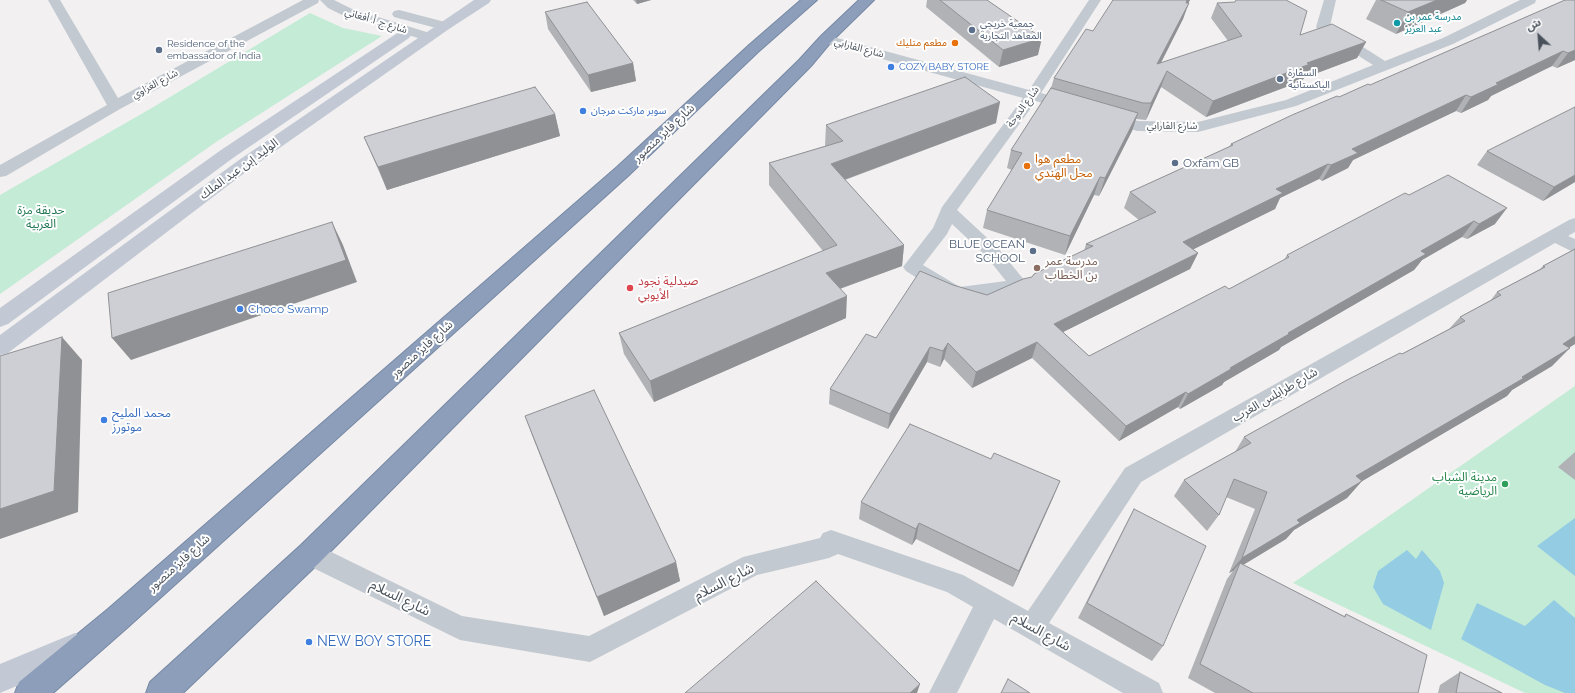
<!DOCTYPE html>
<html>
<head>
<meta charset="utf-8">
<style>
	body { margin:0 }
	#map { position:relative; width:1575px; height:693px; overflow:hidden; background:#f2f0f0; font-family:Raleway,"Noto Sans Arabic",sans-serif }
	canvas { display:block }
	.north { position:absolute; left:1519px; top:16px; width:40px; height:40px; -webkit-text-stroke:3px #fff; paint-order:stroke; rotate:334deg; font-size:11px; font-weight:700; line-height:16px; text-align:center; color:#49515b }
	.north::after { content:''; display:block; margin:auto; width:14px; height:18px; background:#49515b; clip-path:polygon(50% 0,100% 100%,50% 72%,0 100%) }
</style>
</head>
<body>
<div id="map">
<canvas width="1575" height="693"></canvas>
<div class="north">ش</div>
</div>
<script>
const context = document.querySelector('canvas').getContext('2d');
context.lineJoin = 'round';
function fill(path, color) { context.fillStyle = color; context.fill(path, 'evenodd'); }
const toPath = rows => new Path2D(rows.map(r => 'M' + r).join(''));
function strokePath(path, color, width, dash) { context.strokeStyle = color; context.lineWidth = width; context.lineCap = dash ? 'butt' : 'round'; context.setLineDash(dash || []); context.stroke(path); }
function write(font, color, halo, rows, align = 'center') {
  context.font = font + ' Raleway,"Noto Sans Arabic",sans-serif'; context.lineWidth = 4; context.setLineDash([]); context.textBaseline = 'middle'; context.strokeStyle = halo; context.fillStyle = color; for (const [text, x, y, turn = 0] of rows) {
    context.save(); context.translate(x, y); context.rotate((+turn || 0) * Math.PI / 180); context.textAlign = isNaN(turn) ? turn : align; if (halo) context.strokeText(text, 0, 0); context.fillText(text, 0, 0); context.restore();
  }
}
const green = toPath([
	[310,13,343,28,382,36,216,142,0,294,0,195,150,109],
	[1575,386,1575,693,1525,693,1293,583]
]);
const water = toPath([
	[1575,518,1575,576,1537,546],
	[1407,550,1416,559,1422,550,1440,571,1444,583,1431,630,1383,604,1373,587,1378,571],
	[1554,600,1575,618,1575,693,1565,693,1545,685,1461,639,1477,603,1525,626]
]);
const street = toPath([
	[48,0,60,0,118,98,303,0,319,0,318,3,120,109,6,176,0,177,0,165,107,105,48,0],
	[320,0,334,0,352,9,433,34,435,37,433,40,428,41,342,15,328,8,320,0],
	[1089,0,1101,0,1041,93,1076,103,1079,106,1076,109,1071,111,1036,101,957,210,998,248,1029,286,1027,291,1020,293,957,301,950,299,906,271,903,267,933,228,942,207,1023,98,821,42,819,39,821,36,826,35,1029,90,1089,0],
	[952,224,986,256,1006,281,960,287,923,265,947,234,952,224],
	[1324,0,1336,0,1330,26,1385,61,1443,38,1520,0,1536,0,1535,3,1453,44,1296,106,1198,132,1137,131,1102,120,1099,117,1102,114,1107,112,1138,121,1198,122,1286,100,1373,65,1318,30,1316,27,1324,0],
	[399,10,449,23,451,26,449,29,444,30,394,17,392,14,394,11,399,10],
	[1575,218,1575,232,1568,236,1575,239,1575,253,1555,243,1141,482,1049,623,1159,683,1163,693,1123,693,994,619,957,693,929,693,973,607,947,592,838,554,829,558,757,575,590,662,460,640,301,562,298,554,301,546,310,543,319,546,462,616,589,636,743,557,820,538,823,533,831,530,963,575,1028,611,1125,468,1569,220,1575,218]
]);
const secondary = toPath([
	[474,0,491,0,489,3,449,29,251,168,8,353,0,355,0,335,239,160,474,0],
	[404,31,409,32,411,35,409,38,233,158,8,324,0,327,0,308,221,150,399,32,404,31],
	[75,633,85,637,89,647,85,657,0,693,0,664,75,633]
]);
const highway = toPath([
	[801,0,817,0,758,52,629,175,128,627,53,693,15,693,19,682,108,609,617,167,748,46,801,0],
	[859,0,874,0,831,42,811,66,319,563,183,693,146,693,150,682,301,545,799,60,821,36,859,0]
]);
const wall = toPath([
	[633,0,651,0,637,4],
	[927,0,987,0,1038,55,999,67,926,7],
	[1190,0,1188,3,1183,19,1161,63,1228,41,1211,18,1217,3,1300,35,1366,42,1357,58,1304,78,1302,81,1206,117,1161,87,1146,120,1136,119,1132,131,1099,196,1094,195,1065,255,983,228,987,210,1012,170,1007,168,1011,150,1051,88,1054,78,1093,31],
	[1376,0,1467,0,1465,3,1396,34,1366,19],
	[1565,0,1575,60,1557,68,1552,66,1491,96,1488,100,1461,113,1456,111,1353,160,1348,168,1322,181,1319,179,1280,198,1275,209,1193,249,1198,253,1190,269,1063,332,1089,356,1229,289,1284,260,1287,255,1409,195,1495,224,1467,239,1462,237,1422,260,1414,270,1281,347,1279,350,1224,382,1222,385,1180,409,1178,407,1119,441,1032,358,972,388,944,359,940,367,927,362,888,429,829,404,830,389,876,338,953,285,987,295,1032,277,1084,251,1086,244,1139,220,1124,208,1130,192,1229,147,1231,144,1339,97,1370,85],
	[545,12,633,63,636,81,591,92,548,29],
	[555,114,560,136,387,190,364,137],
	[996,123,845,180,904,245,902,266,840,289,846,318,654,402,624,354,619,333,823,251,769,185,769,163,825,146,826,125],
	[1487,151,1575,182,1543,201,1477,165],
	[1575,249,1575,344,1569,348,1552,366,1512,390,1507,396,1362,481,1347,498,1294,530,1286,539,1243,565,1344,616,1346,614,1418,693,1215,693,1188,678,1227,579,1233,571,1229,573,1255,509,1226,497,1219,515,1207,531,1174,496,1184,480,1235,452,1244,437,1449,329,1460,317,1491,300,1497,292,1540,269,1543,266],
	[525,416,676,562,680,581,604,616,533,438],
	[1575,452,1575,480,1558,467],
	[991,459,1060,481,1013,587,916,539,912,545,859,519,861,502],
	[1134,509,1163,646,1152,661,1078,618,1125,526],
	[1460,672,1502,693,1438,693,1440,685]
]);
const shadedWall = toPath([
	[636,0,651,0,637,4],
	[1187,0,1190,0,1180,19,1186,3],
	[1437,0,1467,0,1465,3,1396,34,1408,12],
	[1189,3,1183,19,1152,80,1157,64],
	[1042,38,1038,55,999,67,1003,50],
	[1366,42,1357,58,1304,78,1302,81,1206,117,1213,101,1307,63],
	[1575,50,1575,60,1557,68,1568,53],
	[1563,51,1552,66,1491,96,1488,100,1461,113,1471,97,1496,83],
	[633,63,636,81,591,92,588,75],
	[1167,71,1161,87,1146,120,1151,103],
	[1466,95,1456,111,1353,160,1348,168,1322,181,1331,165,1352,149],
	[1000,102,996,123,830,185,831,164],
	[1138,113,1132,131,1099,196,1105,178],
	[555,114,560,136,387,190,378,167],
	[1328,164,1319,179,1280,198,1275,209,1176,258,1183,242,1276,189],
	[1575,175,1575,182,1543,201,1554,187],
	[1100,177,1094,195,1065,255,1070,236],
	[1507,208,1495,224,1467,239,1479,224],
	[1474,221,1462,237,1422,260,1414,270,1281,347,1279,350,1224,382,1222,385,1180,409,1188,394,1421,251],
	[332,222,343,245,357,282,131,360,112,338],
	[904,245,902,266,825,294,826,273],
	[1198,253,1190,269,1049,339,1054,324],
	[847,296,846,318,654,402,650,381],
	[1575,336,1575,344,1545,361,1563,344],
	[62,337,82,360,78,512,0,539,0,509],
	[1037,342,1032,358,972,388,976,372],
	[948,343,944,359,940,367,943,351],
	[930,347,927,362,888,429,890,414],
	[1570,348,1552,366,1512,390,1507,396,1342,493,1356,476],
	[1186,392,1178,407,1119,441,1126,426],
	[1060,481,1053,498,1013,587,1019,571],
	[1362,481,1347,498,1294,530,1286,539,1238,568,1240,563,1233,571,1229,573,1242,558,1297,520],
	[919,523,916,539,912,545,916,529],
	[676,562,680,581,604,616,597,597],
	[920,684,917,693,910,693]
]);
const building = toPath([
	[940,0,987,0,1042,38,1003,50,940,0],
	[1113,0,1187,0,1186,3,1189,3,1157,64,1242,36,1217,3,1235,2,1236,0,1286,0,1307,11,1300,35,1332,24,1366,42,1307,63,1310,64,1213,101,1167,71,1151,103,1143,103,1054,78,1086,29,1093,31,1113,0],
	[1381,0,1437,0,1408,12,1381,0],
	[1565,0,1575,0,1575,50,1568,53,1563,51,1496,83,1499,84,1471,97,1466,95,1352,149,1358,153,1331,165,1328,164,1276,189,1283,193,1183,242,1198,253,1054,324,1089,356,1225,286,1229,289,1289,257,1287,255,1405,193,1409,195,1448,175,1507,208,1479,224,1474,221,1421,251,1426,254,1288,333,1289,334,1230,368,1231,369,1188,394,1186,392,1126,426,1037,342,976,372,948,343,943,351,930,347,890,414,830,389,866,334,876,338,920,271,953,285,987,295,1023,279,1032,277,1034,274,1093,246,1086,244,1156,212,1130,192,1233,145,1231,144,1292,115,1337,96,1339,97,1368,84,1370,85,1565,0],
	[587,2,633,63,588,75,545,12,587,2],
	[965,77,1000,102,831,164,904,245,826,273,847,296,650,381,619,333,837,245,769,163,843,141,826,125,965,77],
	[535,87,555,114,378,167,364,137,535,87],
	[1051,88,1138,113,1105,178,1100,177,1070,236,987,210,1022,153,1011,150,1051,88],
	[1575,107,1575,175,1554,187,1487,151,1575,107],
	[332,222,346,260,112,338,108,293,332,222],
	[1575,249,1575,336,1563,344,1570,348,1522,377,1524,378,1356,476,1362,481,1297,520,1300,523,1242,558,1267,492,1234,479,1219,515,1184,480,1251,443,1244,437,1347,380,1400,353,1402,354,1465,321,1460,317,1501,295,1497,292,1545,267,1543,266,1575,249],
	[62,337,54,491,0,509,0,356,62,337],
	[594,390,676,562,597,597,525,416,594,390],
	[910,424,991,459,994,453,1060,481,1019,571,919,523,916,529,861,502,910,424],
	[1134,509,1206,546,1163,646,1087,603,1134,509],
	[1240,563,1345,617,1346,614,1427,655,1418,693,1253,693,1200,664,1240,563],
	[816,581,920,684,910,693,685,693,816,581],
	[1460,672,1502,693,1456,693,1460,672],
	[1008,679,1030,693,1001,693,1008,679]
]);
const markers = [
	[1397,23,4,"#0f9aa8"],
	[972,30,4,"#5c6f8a"],
	[955,43,4,"#e8710a"],
	[159,50,4,"#5c6f8a"],
	[891,67,4,"#3f7fe0"],
	[1280,79,4,"#5c6f8a"],
	[583,111,4,"#3f7fe0"],
	[1175,163,4,"#5c6f8a"],
	[1027,166,4,"#e8710a"],
	[1033,251,4,"#5c6f8a"],
	[1037,268,4,"#8d6e63"],
	[630,288,4,"#e0444e"],
	[240,309,4,"#3f7fe0"],
	[104,420,4,"#3f7fe0"],
	[1505,484,4,"#2e9e5b"],
	[309,642,4,"#3f7fe0"]
];
const farCulturenames = [
	["مدرسة عمر بن",1405,17],
	["عبد العزيز",1405,29]
];
const farStreetnames = [
	["شارع ج. أ. أفغاني",376,21,17],
	["شارع الفارابي",859,48,15],
	["شارع الغزاوي",155,84,-28],
	["شارع الدوحة",1023,107,-54],
	["شارع الفارابي",1172,126]
];
const farServicenames = [
	["جمعية خريجي",980,24],
	["المعاهد التجارية",980,36],
	["Residence of the",167,44],
	["embassador of India",167,56],
	["السفارة",1288,73],
	["الباكستانية",1288,85]
];
const farFoodnames = [
	["مطعم متليك",947,43]
];
const farShopnames = [
	["COZY BABY STORE",899,67],
	["سوبر ماركت مرجان",591,111]
];
const streetNames = [
	["شارع فايز منصور",664,133,-43],
	["الوليد إبن عبد الملك",239,169,-36],
	["شارع فايز منصور",422,349,-42],
	["شارع طرابلس الغرب",1275,395,-30],
	["شارع فايز منصور",179,563,-42]
];
const foodNames = [
	["مطعم هوا",1035,159],
	["محل الهندي",1035,173]
];
const serviceNames = [
	["Oxfam GB",1183,163],
	["BLUE OCEAN",1025,244,"right"],
	["SCHOOL",1025,258,"right"]
];
const parkNames = [
	["حديقة مزة",41,210],
	["الغربية",41,224]
];
const educationNames = [
	["مدرسة عمر",1045,261],
	["بن الخطاب",1045,275]
];
const healthNames = [
	["صيدلية نجود",638,281],
	["الأيوبي",638,295]
];
const shopNames = [
	["Choco Swamp",248,309],
	["محمد المليح",112,413],
	["موتورز",112,427]
];
const leisureNames = [
	["مدينة الشباب",1497,477],
	["الرياضية",1497,491]
];
const nearStreetnames = [
	["شارع السلام",724,582,-27],
	["شارع السلام",400,598,26],
	["شارع السلام",1041,632,29]
];
const nearShopnames = [
	["NEW BOY STORE",317,642]
];
fill(green, '#c3ebd6');
fill(water, '#94cce4');
strokePath(highway, '#7889a5', 2);
fill(street, '#c2c9d0');
fill(secondary, '#c2c9d4');
fill(highway, '#8c9eb9');
fill(wall, '#b0b2b6');
fill(shadedWall, '#909194');
fill(building, '#cdcfd4');
strokePath(building, '#909194', 1);
for (const [x, y, r, color] of markers) { const dot = new Path2D(); dot.arc(x, y, r, 0, 2 * Math.PI); context.fillStyle = color; context.fill(dot); strokePath(dot, '#fff', 1.5); }
write('10px', '#0d838f', '#fff', farCulturenames, 'left');
write('10px', '#49515b', '#fff', farStreetnames);
write('10px', '#4e5e75', '#fff', farServicenames, 'left');
write('10px', '#c56008', '#fff', farFoodnames, 'right');
write('10px', '#366cbe', '#fff', farShopnames, 'left');
write('12px', '#49515b', '#fff', streetNames);
write('12px', '#c56008', '#fff', foodNames, 'left');
write('12px', '#4e5e75', '#fff', serviceNames, 'left');
write('12px', '#207652', '#fff', parkNames);
write('12px', '#785e54', '#fff', educationNames, 'left');
write('12px', '#be3a42', '#fff', healthNames, 'left');
write('12px', '#366cbe', '#fff', shopNames, 'left');
write('12px', '#27864d', '#fff', leisureNames, 'right');
write('14px', '#49515b', '#fff', nearStreetnames);
write('14px', '#366cbe', '#fff', nearShopnames, 'left');
</script>
</body>
</html>
